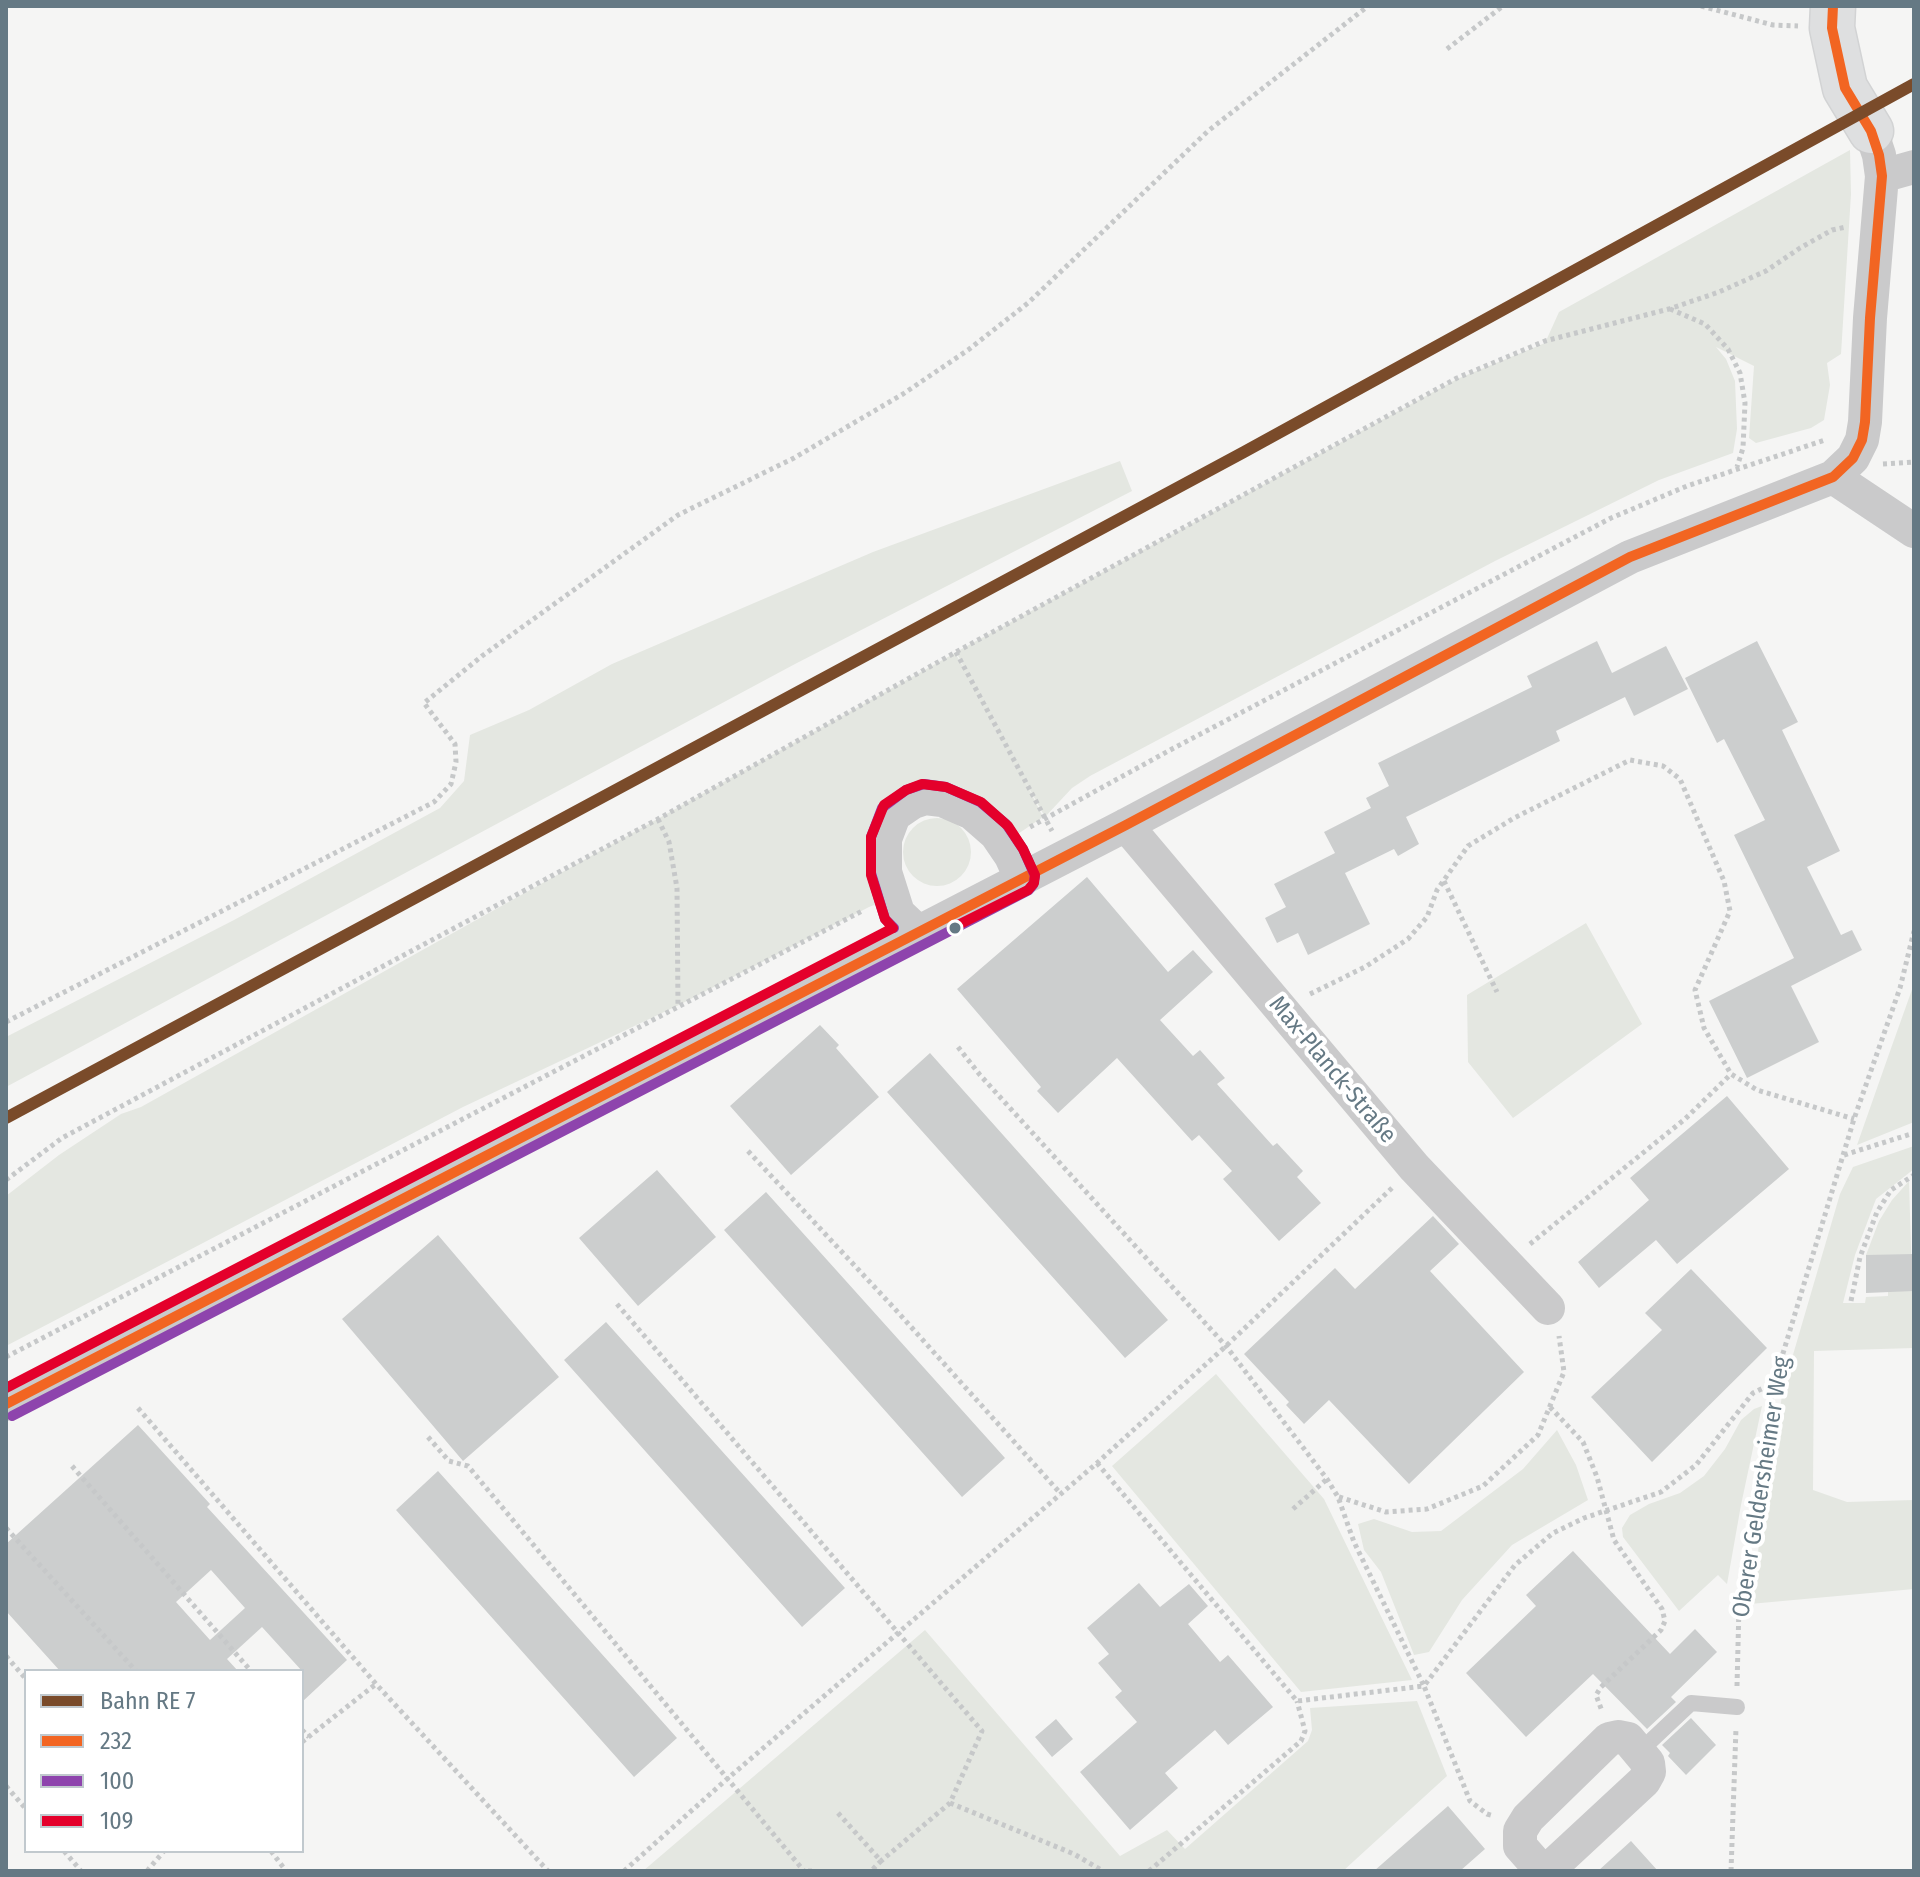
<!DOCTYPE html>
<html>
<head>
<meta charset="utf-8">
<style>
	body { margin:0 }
	#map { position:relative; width:1920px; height:1877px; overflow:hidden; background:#f5f5f4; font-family:"Fira Sans Condensed",sans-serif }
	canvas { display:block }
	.frame { position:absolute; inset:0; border:8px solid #657984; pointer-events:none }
	.legend { position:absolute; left:24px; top:1669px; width:280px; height:184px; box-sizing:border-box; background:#fff; border:2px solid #c1c9ce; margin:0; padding:10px 14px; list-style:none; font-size:24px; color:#657984 }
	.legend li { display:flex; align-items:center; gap:16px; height:40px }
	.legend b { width:40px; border:2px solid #c1c9ce }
</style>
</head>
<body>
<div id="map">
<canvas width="1920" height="1877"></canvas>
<div class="frame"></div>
<ul class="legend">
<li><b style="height:10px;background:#7a4b2a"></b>Bahn RE 7</li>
<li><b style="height:10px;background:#f26522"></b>232</li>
<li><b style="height:10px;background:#8e44ad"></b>100</li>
<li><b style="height:10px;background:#e4002b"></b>109</li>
</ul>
</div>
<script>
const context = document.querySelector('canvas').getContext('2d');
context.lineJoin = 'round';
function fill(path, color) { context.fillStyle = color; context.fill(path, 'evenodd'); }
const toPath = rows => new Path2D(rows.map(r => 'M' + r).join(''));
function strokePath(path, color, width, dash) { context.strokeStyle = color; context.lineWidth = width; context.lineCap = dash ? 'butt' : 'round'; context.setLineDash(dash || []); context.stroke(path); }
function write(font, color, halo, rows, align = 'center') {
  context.font = font + ' "Fira Sans Condensed",sans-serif'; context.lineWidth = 8; context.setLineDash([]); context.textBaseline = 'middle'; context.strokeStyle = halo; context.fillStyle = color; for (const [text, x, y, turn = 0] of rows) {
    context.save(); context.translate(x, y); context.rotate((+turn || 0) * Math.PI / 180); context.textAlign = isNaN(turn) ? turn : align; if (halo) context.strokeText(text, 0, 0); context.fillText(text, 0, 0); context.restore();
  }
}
const green = toPath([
	[1850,150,1851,194,1841,354,1827,363,1830,385,1824,420,1811,428,1756,443,1749,438,1754,366,1716,347,1726,359,1735,381,1737,429,1733,453,1659,480,1495,561,1090,776,1072,788,1045,817,1025,781,1043,817,1003,844,973,813,894,815,892,898,869,907,681,1004,463,1107,6,1346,6,1196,59,1155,121,1114,141,1107,955,653,966,671,956,652,1457,379,1545,343,1559,312],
	[1120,461,1132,491,795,664,6,1087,6,1037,234,920,440,808,464,781,470,735,529,710,612,664,873,552],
	'903 852a34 34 0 1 1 68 0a34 34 0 1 1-68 0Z',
	[1586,923,1642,1024,1513,1118,1468,1062,1467,995],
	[1914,984,1914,1122,1857,1145,1889,1054],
	[1914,1146,1914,1169,1876,1199,1855,1255,1843,1303,1865,1303,1866,1297,1888,1296,1888,1255,1866,1255,1879,1221,1892,1200,1909,1181,1914,1348,1814,1351,1813,1490,1847,1502,1914,1500,1914,1589,1750,1604,1783,1389,1840,1194,1853,1167],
	[1216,1374,1324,1499,1412,1680,1301,1692,1112,1466],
	[1762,1406,1741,1505,1727,1584,1718,1575,1679,1611,1623,1537,1622,1528,1630,1515,1649,1504,1680,1493,1704,1476,1725,1449,1741,1420,1754,1409],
	[1557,1430,1576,1465,1588,1500,1512,1545,1462,1600,1429,1652,1414,1655,1381,1572,1364,1550,1358,1524,1374,1519,1412,1532,1441,1531,1523,1469],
	[925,1630,1120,1856,1167,1830,1185,1849,1308,1741,1312,1730,1310,1708,1417,1701,1447,1776,1343,1871,643,1871]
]);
const building = toPath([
	[1597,641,1612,673,1666,646,1688,689,1634,716,1625,697,1556,731,1560,741,1406,817,1419,844,1398,856,1394,849,1345,873,1370,924,1308,955,1298,933,1277,943,1265,918,1286,907,1274,884,1335,853,1324,832,1371,808,1366,798,1389,786,1378,763,1532,687,1527,676],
	[1757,641,1798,722,1782,730,1840,851,1807,867,1841,935,1852,930,1862,950,1791,986,1819,1042,1747,1078,1709,1001,1794,958,1734,835,1765,820,1724,739,1717,743,1685,678],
	[1087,877,1168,972,1193,950,1213,972,1160,1020,1193,1056,1200,1050,1225,1078,1217,1084,1273,1146,1277,1143,1303,1171,1297,1177,1321,1203,1279,1241,1223,1179,1232,1171,1199,1135,1192,1141,1117,1058,1058,1113,1037,1091,1041,1087,957,989],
	[820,1025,839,1045,836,1048,879,1097,791,1175,730,1106],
	[930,1053,1168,1320,1125,1358,887,1092],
	[1727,1096,1789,1169,1677,1264,1656,1240,1599,1288,1578,1262,1649,1200,1630,1178],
	[657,1170,716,1237,638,1306,579,1238],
	[766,1192,1005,1458,962,1497,724,1230],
	[1433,1216,1459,1244,1430,1271,1524,1372,1409,1484,1329,1400,1304,1424,1286,1405,1289,1402,1244,1354,1335,1268,1355,1289],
	[438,1235,559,1377,463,1461,342,1319],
	[1914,1254,1914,1291,1866,1293,1866,1255],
	[1691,1269,1767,1348,1652,1462,1591,1397,1662,1330,1645,1313],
	[606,1322,845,1588,802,1627,564,1360],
	[138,1425,210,1504,207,1507,347,1660,302,1702,302,1671,262,1627,227,1659,238,1671,60,1671,6,1611,6,1544],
	[211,1570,245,1608,210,1640,176,1602],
	[438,1471,677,1738,634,1777,396,1510],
	[1573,1551,1670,1654,1695,1629,1717,1652,1671,1697,1676,1702,1647,1729,1593,1674,1526,1737,1466,1673,1536,1606,1526,1595],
	[1139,1583,1160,1607,1189,1584,1208,1606,1188,1624,1220,1662,1228,1655,1273,1707,1228,1745,1215,1730,1165,1773,1178,1788,1130,1830,1080,1772,1137,1722,1115,1697,1122,1691,1098,1663,1109,1654,1087,1628],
	[1691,1718,1716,1745,1686,1775,1668,1756,1670,1753,1662,1745],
	[1056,1719,1073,1739,1052,1757,1035,1737],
	[1448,1806,1485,1849,1460,1871,1374,1871],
	[1631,1841,1658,1871,1598,1871]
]);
const path = toPath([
	[1701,6,1773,25,1798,26],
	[1447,49,1503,6],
	[1670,309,1705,324,1728,349,1740,373,1745,403,1743,448,1737,467],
	[1883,464,1914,462],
	[956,652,1052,831],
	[658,819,669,842,677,888,678,1007],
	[1030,827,1172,749,1611,518,1687,486,1825,440],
	[1444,881,1497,992],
	[1310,994,1365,967,1408,939,1427,917,1437,890,1468,846,1514,818,1630,760,1663,766,1680,779,1724,881,1730,911,1695,990,1704,1028,1731,1074,1757,1090,1854,1119],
	[6,1022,434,802,451,784,456,762,455,744,424,703,482,656,678,515,794,458,903,394,968,350,1028,303,1208,131,1368,6],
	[958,1047,980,1075,1226,1346,1327,1479,1338,1497,1354,1542,1424,1686,1515,1565,1553,1533,1584,1518,1661,1492,1696,1465,1753,1393,1774,1383],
	[748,1151,895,1309,1061,1494],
	[1844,1155,1914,1133],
	[6,1180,62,1138,658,819,956,652,1457,378,1545,341,1669,309,1719,292,1766,271,1800,248,1832,230,1846,227],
	[1530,1244,1685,1119,1731,1074],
	[1851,1301,1860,1257,1877,1212,1891,1190,1914,1175],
	[617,1304,982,1731,950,1803,881,1861],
	[6,1357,864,910],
	[1550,1407,1583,1442,1597,1477,1614,1540,1662,1609,1665,1621,1661,1630,1601,1687,1596,1695,1602,1711],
	[138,1408,376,1684,548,1871],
	[428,1437,449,1461,468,1466,804,1871],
	[1097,1463,1297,1701,1424,1686,1470,1801,1487,1814,1494,1816],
	[72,1466,251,1671],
	[1339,1497,1386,1512,1427,1509,1483,1486,1538,1435,1564,1372,1559,1336],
	[1293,1509,1327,1479],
	[6,1528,136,1671],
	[6,1656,26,1679],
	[1737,1686,1739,1606,1774,1383,1854,1119,1900,988,1914,931],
	[302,1730,309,1737],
	[302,1742,376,1684],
	[6,1786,26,1809],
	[950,1803,1074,1854,1103,1871],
	[838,1813,881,1861,871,1871],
	[64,1851,81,1871],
	[271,1851,286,1871],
	[147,1871,164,1851],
	[624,1871,727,1779,1097,1463,1226,1346,1393,1187],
	[808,1871,812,1871],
	[1149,1871,1301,1741,1305,1731,1297,1701],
	[1731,1871,1736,1728]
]);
const lane = toPath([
	[1639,1752,1691,1703,1737,1707]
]);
const street = toPath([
	[1882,176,1914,167],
	[1833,477,1914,531],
	[1126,825,1414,1167,1548,1308],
	[917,931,898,913,885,872,885,839,894,815,913,802,925,798,942,800,972,813,996,834,1011,856,1021,878],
	[6,1404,1126,825,1630,557,1833,477,1853,458,1862,440,1865,422,1870,318,1882,176,1879,155,1871,131],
	[1542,1871,1520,1846,1520,1831,1528,1818,1609,1739,1618,1737,1628,1739,1648,1763,1649,1772,1644,1781,1547,1871]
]);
const secondary = toPath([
	[1833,6,1832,28,1845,88,1871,131]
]);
const bus1 = toPath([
	[6,1404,1126,825,1630,557,1833,477,1853,458,1862,440,1865,422,1870,318,1882,176,1879,155,1871,131,1845,88,1832,28,1833,6]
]);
const bus2 = toPath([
	[12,1416,1029,890,1033,885,1035,876,1023,849,1006,824,980,802,946,787,924,784,906,790,882,808,871,837,871,873,885,919,894,928]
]);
const bus3 = toPath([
	[6,1388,893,928,885,919,871,875,871,837,884,805,906,790,922,784,946,787,981,802,1008,826,1023,849,1035,875,1034,883,1028,890,956,926]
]);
const rail1 = toPath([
	[6,1118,1244,452,1914,84]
]);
const markers = [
	[955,928,7,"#657984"]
];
const streetNames = [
	["Max-Planck-Straße",1332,1070,50],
	["Oberer Geldersheimer Weg",1762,1487,-81]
];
fill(green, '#e4e7e1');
fill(building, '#cccece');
strokePath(secondary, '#d2d3d4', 47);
strokePath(path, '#c6c8c9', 5, [4, 4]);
strokePath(lane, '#cacacb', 16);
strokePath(street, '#cacacb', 34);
strokePath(secondary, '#dedfe0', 44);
strokePath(bus1, '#f26522', 10);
strokePath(bus2, '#8e44ad', 10);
strokePath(bus3, '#e4002b', 10);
strokePath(rail1, '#7a4b2a', 12);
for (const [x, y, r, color] of markers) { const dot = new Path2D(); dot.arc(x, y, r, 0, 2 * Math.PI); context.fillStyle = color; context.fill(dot); strokePath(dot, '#fff', 3); }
write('24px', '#657984', '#fff', streetNames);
</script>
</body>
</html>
